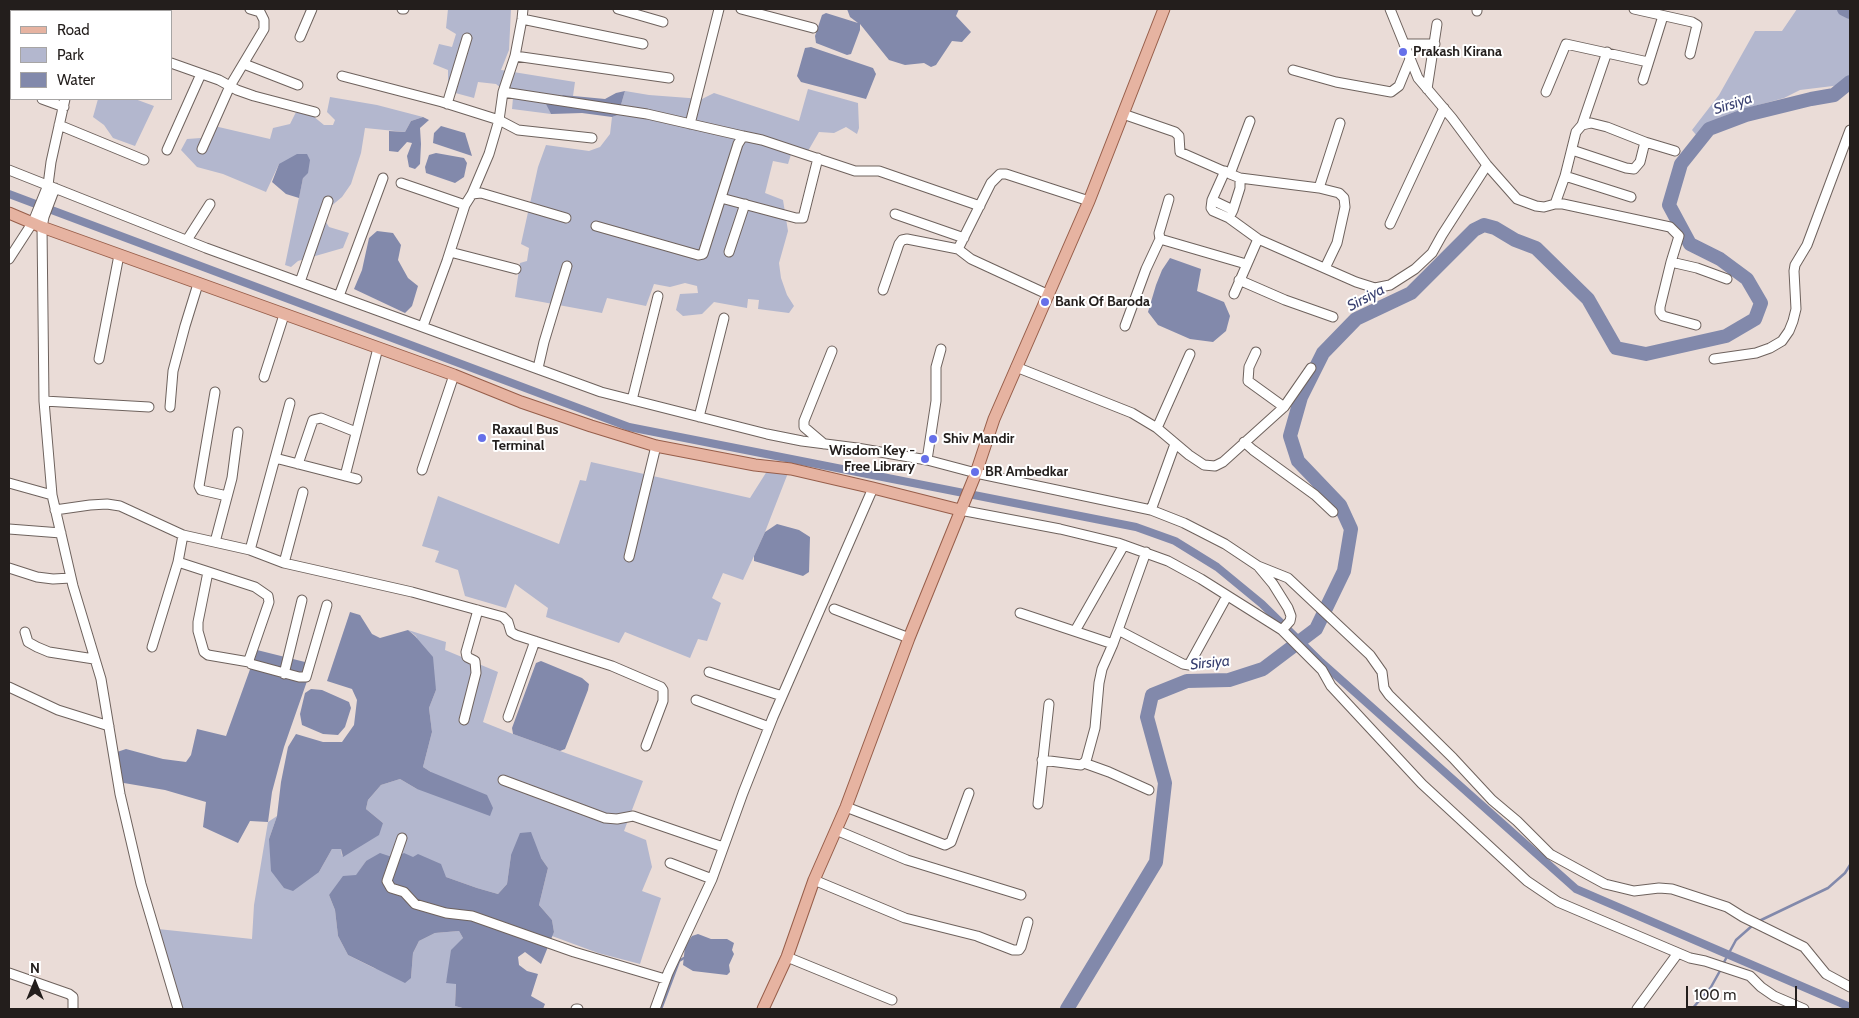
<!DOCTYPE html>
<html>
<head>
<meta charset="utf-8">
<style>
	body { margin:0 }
	#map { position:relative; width:1859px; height:1018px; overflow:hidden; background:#eadcd7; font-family:Cabin,sans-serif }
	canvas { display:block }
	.frame { position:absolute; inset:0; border:10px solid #231e1c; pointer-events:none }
	.legend { position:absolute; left:10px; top:10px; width:162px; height:90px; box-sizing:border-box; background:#fff; border:1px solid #a7a5a4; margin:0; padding:6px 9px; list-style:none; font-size:15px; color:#231e1c }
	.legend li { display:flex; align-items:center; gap:10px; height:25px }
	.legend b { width:25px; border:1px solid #a7a5a4 }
	.north { position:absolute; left:10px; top:958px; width:50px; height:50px; -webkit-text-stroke:4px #fff; paint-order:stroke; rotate:0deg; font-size:14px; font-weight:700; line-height:20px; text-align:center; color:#231e1c }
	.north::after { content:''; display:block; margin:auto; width:18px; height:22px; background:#231e1c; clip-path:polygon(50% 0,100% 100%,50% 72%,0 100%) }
	.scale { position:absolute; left:1686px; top:986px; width:111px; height:22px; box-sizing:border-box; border:2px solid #231e1c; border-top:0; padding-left:6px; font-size:15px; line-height:18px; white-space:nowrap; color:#231e1c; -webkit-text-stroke:4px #fff; paint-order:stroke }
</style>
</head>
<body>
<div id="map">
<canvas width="1859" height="1018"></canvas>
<div class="frame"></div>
<ul class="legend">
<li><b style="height:6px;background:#e6b3a1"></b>Road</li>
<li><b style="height:14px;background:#b3b7ce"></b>Park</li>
<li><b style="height:14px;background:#8289ab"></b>Water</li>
</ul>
<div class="north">N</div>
<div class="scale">100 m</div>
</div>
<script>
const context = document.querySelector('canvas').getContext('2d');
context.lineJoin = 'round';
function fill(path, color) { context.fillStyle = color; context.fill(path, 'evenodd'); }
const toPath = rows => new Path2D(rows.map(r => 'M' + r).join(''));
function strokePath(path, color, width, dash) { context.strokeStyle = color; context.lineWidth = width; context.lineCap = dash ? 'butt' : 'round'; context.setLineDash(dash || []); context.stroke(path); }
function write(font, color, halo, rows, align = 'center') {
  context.font = font + ' Cabin,sans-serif'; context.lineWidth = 4; context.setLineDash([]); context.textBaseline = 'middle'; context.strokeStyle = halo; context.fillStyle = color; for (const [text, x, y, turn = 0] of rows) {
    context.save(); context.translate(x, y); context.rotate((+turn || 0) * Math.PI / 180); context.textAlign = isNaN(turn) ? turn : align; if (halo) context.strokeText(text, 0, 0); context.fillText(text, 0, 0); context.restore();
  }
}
const green = toPath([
	[448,9,511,9,509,50,501,70,575,82,573,96,563,95,546,103,551,114,512,109,513,98,496,84,478,82,474,98,448,91,448,70,433,64,439,44,452,47,456,34,446,28],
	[1797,9,1846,9,1850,11,1850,76,1841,85,1800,90,1784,98,1740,110,1719,118,1697,136,1692,130,1719,95,1755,31,1782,31],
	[808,89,858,103,859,128,857,134,846,127,834,133,819,132,808,151,793,148,788,164,773,161,765,193,783,200,788,231,779,263,781,278,787,295,794,306,789,313,758,309,759,300,748,299,747,308,714,302,702,314,683,316,676,310,680,294,698,293,697,286,685,283,670,287,654,284,646,306,607,298,602,313,515,297,520,263,527,261,529,248,521,244,538,167,546,145,589,151,600,147,610,134,612,117,618,115,625,91,649,95,702,99,714,93,799,121],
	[330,97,377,105,423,117,411,121,405,132,365,128,361,153,351,184,342,197,330,207,324,219,329,227,349,233,343,248,298,261,291,267,285,265,303,178,279,164,266,192,223,174,197,167,181,150,187,139,201,138,210,125,270,139,273,128,290,124,296,112,313,116,324,125,333,125,335,120,327,112],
	[98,99,135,99,154,106,135,146,113,138,104,125,93,117],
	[591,462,750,498,769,468,788,473,765,532,743,580,723,573,712,598,721,603,707,641,698,639,690,658,625,632,619,643,546,617,548,608,515,584,506,608,465,596,458,570,435,562,439,551,422,546,438,496,559,544,580,480,586,481],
	[408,630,446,642,445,650,498,672,483,722,513,734,643,781,624,831,646,840,652,867,642,891,661,898,640,964,598,953,552,936,554,932,552,920,539,905,548,868,541,858,511,855,507,884,498,894,477,888,446,877,413,857,395,858,366,861,356,876,329,895,335,910,338,936,348,955,374,968,411,978,413,953,419,941,435,933,459,931,463,938,446,982,456,983,455,1006,466,1009,176,1009,158,929,252,939,254,905,268,822,277,816,269,839,319,872,332,849,341,849,342,856,383,823,366,809,368,800,381,785,400,779,417,789,431,772,423,767,432,732,429,708,436,690,416,636]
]);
const water = toPath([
	[847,9,959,9,956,16,971,32,962,42,952,41,936,65,931,67,924,63,905,65,889,60,860,24,860,30,851,54,847,55,816,43,815,36,822,15,826,13,858,23,850,17],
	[811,47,873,68,876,74,866,99,801,82,797,76,805,48],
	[625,91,618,115,612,117,582,113,551,114,546,104,563,95,605,99,616,93],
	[423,117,429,120,420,128,421,144,420,164,415,169,409,167,407,156,412,143,407,142,398,152,389,151,389,131,405,132,411,121],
	[441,126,465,133,472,156,433,143,434,133],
	[436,153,464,158,467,163,464,177,455,183,426,173,425,167,429,155],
	[297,154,307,154,310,160,308,173,303,178,299,198,286,194,272,182,279,164],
	[377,231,393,233,401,245,398,260,408,278,418,286,412,306,405,313,354,289,362,270,369,238],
	[1170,258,1201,269,1197,291,1224,302,1230,316,1226,331,1213,342,1190,339,1158,325,1148,312,1156,285,1162,270],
	[777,524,799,530,810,537,809,572,803,576,754,561,754,556,765,532],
	[350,612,360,615,372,634,380,638,408,630,415,636,433,657,436,690,429,708,432,732,423,767,431,772,487,795,493,808,490,816,417,789,400,779,381,785,368,800,366,809,383,823,379,835,343,857,341,849,332,849,319,872,293,891,284,888,271,871,269,839,277,816,281,782,288,747,296,734,323,742,342,742,354,725,357,700,352,689,327,681],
	[257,650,313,664,284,747,272,792,268,822,250,821,238,843,203,827,206,802,165,790,118,782,114,753,126,749,163,759,186,762,191,755,197,729,226,736],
	[541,661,582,678,589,684,588,690,565,749,560,751,513,734,512,728,536,663],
	[311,689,322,690,349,702,351,708,345,727,338,735,323,734,302,725,300,714,305,693],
	[531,832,541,858,548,868,539,905,552,920,554,932,541,964,525,952,518,957,519,965,527,971,538,974,531,996,545,1004,543,1009,466,1009,455,1006,456,984,446,983,451,950,463,938,459,931,435,933,419,941,413,953,411,978,405,983,348,955,338,936,335,910,329,895,343,876,356,875,366,861,380,853,395,858,404,853,413,857,418,854,441,864,446,877,477,888,498,894,507,884,511,855,520,833],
	[698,934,711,939,727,939,734,943,732,950,734,954,729,965,730,972,727,975,693,971,683,965,685,946,692,936]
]);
const stream = toPath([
	[1757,922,1828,888,1845,873,1850,865],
	[1723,964,1736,940,1753,925],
	[661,1009,679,961,684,958],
	[1692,1009,1711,987,1721,969]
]);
const canal = toPath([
	[9,194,629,427,1136,527,1175,541,1217,567,1262,604,1321,662,1576,889,1850,1007]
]);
const river = toPath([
	[1844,9,1850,12],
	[1067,1009,1156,862,1165,783,1147,717,1152,695,1187,681,1229,680,1263,669,1316,629,1344,571,1351,529,1340,505,1298,461,1290,436,1301,397,1323,353,1356,319,1411,293,1474,230,1484,225,1495,228,1515,240,1536,248,1588,299,1616,348,1646,354,1726,336,1755,319,1761,303,1747,279,1720,259,1690,244,1669,205,1681,164,1709,129,1746,115,1811,99,1834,95,1850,82]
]);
const minor = toPath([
	[402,9,404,9],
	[618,9,663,22],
	[741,9,813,28],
	[1390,9,1418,78,1452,118,1487,165,1517,199,1536,206,1544,207,1555,204,1565,176,1576,132,1582,125,1591,123,1607,127,1645,142],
	[1634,9,1692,22,1697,25,1690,54],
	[80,11,80,9],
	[159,11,160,9],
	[1477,11,1477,9],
	[9,16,11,17],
	[522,19,643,44],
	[300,37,312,9],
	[1404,44,1435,44],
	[515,56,669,78],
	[171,63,219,80,237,90,254,96,315,112],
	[244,64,298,85],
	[1293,70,1336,82,1391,92,1399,86,1410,59],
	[342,76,442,102,499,120,518,130,592,138],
	[1643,80,1663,16],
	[9,86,11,87],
	[1427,89,1437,24],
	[503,92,647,114,743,136],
	[1546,92,1566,44,1648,62],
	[42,99,64,107],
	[447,104,467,38],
	[1123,114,1175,132,1179,136,1180,152,1230,174],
	[690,124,719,9],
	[59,125,144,160],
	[1582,125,1607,52],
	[202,149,230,86,264,29,264,20,260,12,250,9],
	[167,150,201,74],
	[1572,150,1626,168,1634,169,1640,162,1645,142,1675,151],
	[9,170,206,248,601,392,767,434,802,441,857,448,927,460,976,473,1151,510,1184,523,1225,544,1258,566,1273,584,1288,608,1291,616,1290,621,1282,630],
	[1225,171,1212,200,1211,208,1213,211,1229,218],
	[1565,176,1631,197],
	[1240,178,1319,188,1339,193,1344,198,1345,207,1337,243,1325,268],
	[401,183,465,205],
	[55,188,44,217,42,227,44,401,52,495,73,586,101,679,120,794,141,884,178,1009],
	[1319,188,1340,123],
	[472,194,489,154,499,120,503,92,515,56,522,19,523,9],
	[721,198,796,218,803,218,818,158],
	[1169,199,1159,233,1160,239,1246,264],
	[1212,200,1233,210,1229,218,1258,239,1356,282,1375,288,1390,285,1415,269,1432,253,1442,235,1487,165],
	[1555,204,1563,204,1670,227,1679,236,1671,262,1697,268,1727,279],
	[1233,210,1240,188,1240,178,1230,174,1250,121],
	[895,214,964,238],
	[1390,224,1444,108],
	[596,226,698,255,703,254,738,144,743,136,762,140,855,171,879,171,980,206],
	[187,240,210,204],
	[958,249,991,183,1000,174,1006,174,1089,201],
	[450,252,516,269],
	[729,252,745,204],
	[9,259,33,222,48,185,51,162,65,99],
	[1671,262,1660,307,1660,312,1663,316,1696,325],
	[1239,280,1285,300,1333,317],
	[300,282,328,201],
	[883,290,899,244,902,240,907,239,958,249,971,259,1049,295],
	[1234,294,1258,239],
	[339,296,383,178],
	[423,326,447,261,465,205,472,194,481,193,566,218],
	[1125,326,1146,269,1160,239],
	[1256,352,1249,367,1248,381,1284,407],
	[99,359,119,255],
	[1714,359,1756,353,1770,348,1782,341,1789,331,1793,321,1796,309,1794,271,1795,265,1807,245,1850,130],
	[1016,367,1132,413,1157,428,1189,455,1204,465,1215,466,1223,462,1284,407,1311,368],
	[538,368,544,342,567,266],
	[264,377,284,315],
	[215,392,199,486,201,490,227,496],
	[632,400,658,296],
	[44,401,149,407],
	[170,407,173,371,185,326,198,284],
	[699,417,724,318],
	[1157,428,1190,354],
	[1244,442,1253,450,1315,495,1333,512],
	[824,444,804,427,804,421,832,351],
	[275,458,357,479],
	[927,460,936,401,936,367,941,349],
	[298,464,313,420,321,418,356,432],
	[422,470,454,375],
	[345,476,378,348],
	[9,483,52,495],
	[55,510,90,505,107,504,120,506,183,535,250,550,284,563,412,592,503,617,508,622,511,632,516,635,612,666,661,687,663,690,663,701,646,746],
	[960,510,1060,529,1118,543,1168,561,1201,579,1282,630,1322,670,1331,686,1422,784,1527,881,1558,902,1690,958,1705,961,1750,976,1761,987,1774,996,1804,1009],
	[1151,510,1175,444],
	[9,529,61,533],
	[215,542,232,478,238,432],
	[250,550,290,403],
	[629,557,656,446],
	[178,562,255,587,268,596,269,602,249,660,251,664,299,677,306,677,327,605],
	[284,563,303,492],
	[1258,566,1288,578,1370,655,1382,672,1384,688,1389,695,1453,758,1492,800,1517,821,1550,854,1605,884,1634,891,1659,888,1672,889,1727,907,1743,917,1804,947,1826,974,1850,987],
	[9,568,37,577,53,579,71,578],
	[208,572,198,622,198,631,204,652,208,655,249,662],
	[834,609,909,638],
	[1020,613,1113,644],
	[1118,630,1183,664,1189,665,1227,596],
	[1075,631,1124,545],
	[25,632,28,642,37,647,49,652,94,659],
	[152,647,178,562,183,535],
	[709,672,782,696],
	[284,674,302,600],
	[9,687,58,710,109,726],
	[696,700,769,727],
	[508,717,535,641],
	[464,720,476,673,475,661,467,657,466,652,478,610],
	[1042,760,1081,765,1086,761,1095,728,1099,683,1102,669,1113,644,1146,552],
	[1084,763,1109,772,1149,790],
	[503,780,605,818,617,819,633,816,723,847],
	[1038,804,1049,704],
	[846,807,945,845,951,842,969,793],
	[836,830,907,860,1021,895],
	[402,838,387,881,391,888,404,892,415,904,446,913,472,916,574,952,665,979],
	[670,863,712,879],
	[814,880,905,918,977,936,1013,950,1019,950,1021,947,1028,922],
	[787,957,892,1000],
	[9,973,69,994,73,997,73,1009],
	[576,1009,578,1009],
	[655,1009,668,973,712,879,743,793,773,717,873,488],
	[1637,1009,1678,953]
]);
const major = toPath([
	[9,213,42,227,454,375,521,402,591,426,656,446,755,465,791,469,873,488,960,510],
	[763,1009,787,957,814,880,846,807,909,638,976,473,994,419,1089,201,1164,9]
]);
const markers = [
	[1403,52,5,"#6670e9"],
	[1045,302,5,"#6670e9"],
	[482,438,5,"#6670e9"],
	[933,439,5,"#6670e9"],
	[925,459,5,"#6670e9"],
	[975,472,5,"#6670e9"]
];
const poiNames = [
	["Prakash Kirana",1413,52],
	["Bank Of Baroda",1055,302],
	["Raxaul Bus",492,430],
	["Terminal",492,446],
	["Shiv Mandir",943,439],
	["Wisdom Key -",915,451,"right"],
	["Free Library",915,467,"right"],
	["BR Ambedkar",985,472]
];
const waterNames = [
	["Sirsiya",1733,104,-18],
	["Sirsiya",1366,298,-28],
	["Sirsiya",1210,663,-6]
];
fill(green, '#b3b7ce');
fill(water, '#8289ab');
strokePath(stream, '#8289ab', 2.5);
strokePath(canal, '#8289ab', 8);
strokePath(river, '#8289ab', 14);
strokePath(minor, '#6e625d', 11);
strokePath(major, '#975e4a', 13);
strokePath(minor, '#fff', 9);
strokePath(major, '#e6b3a1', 11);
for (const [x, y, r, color] of markers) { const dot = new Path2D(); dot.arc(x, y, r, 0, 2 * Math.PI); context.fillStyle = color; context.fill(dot); strokePath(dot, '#fff', 2); }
write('bold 14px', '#231e1c', '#fff', poiNames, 'left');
write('italic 15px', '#3a4171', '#fff', waterNames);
</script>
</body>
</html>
